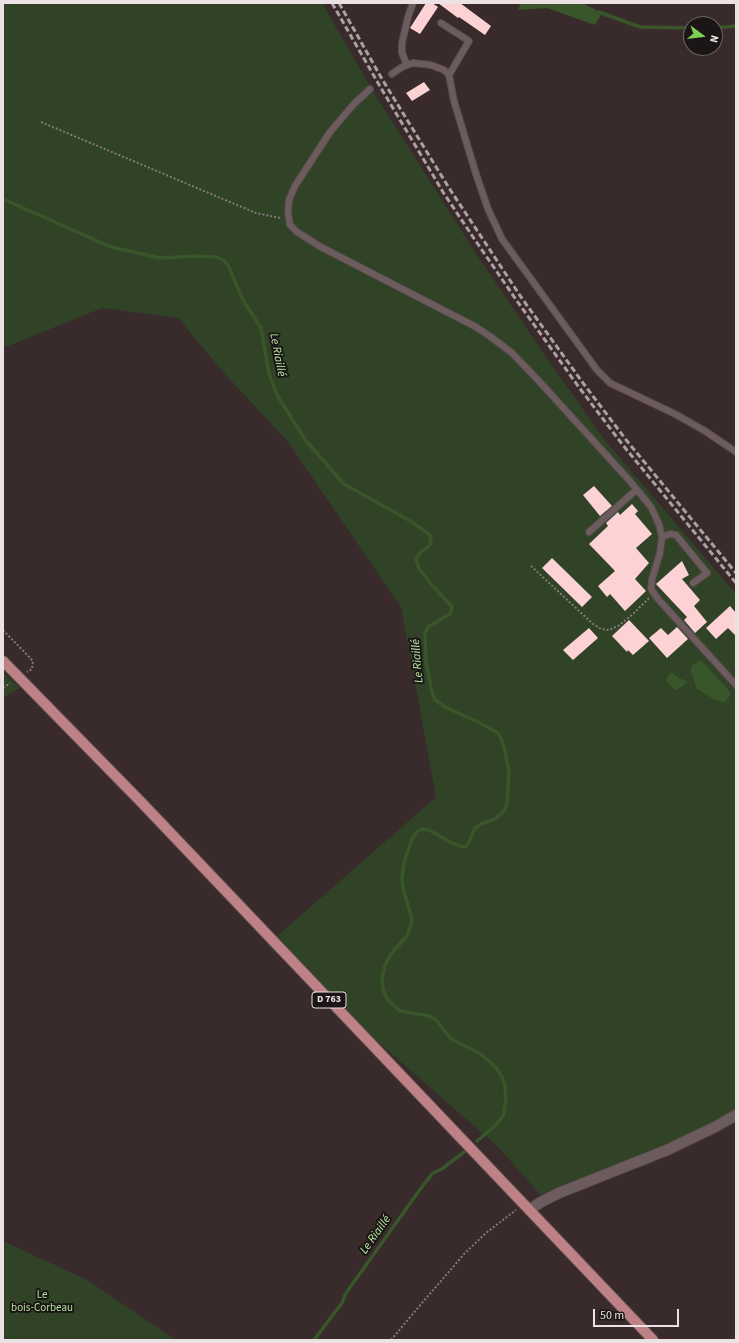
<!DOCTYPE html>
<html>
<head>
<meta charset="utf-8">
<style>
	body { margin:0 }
	#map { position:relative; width:739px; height:1343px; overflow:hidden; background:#392a2b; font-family:"Source Sans 3",sans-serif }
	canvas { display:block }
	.frame { position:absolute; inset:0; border:4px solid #ece2e3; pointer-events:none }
	.north { position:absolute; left:683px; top:16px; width:40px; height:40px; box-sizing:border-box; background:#1b1515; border:1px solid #6f6767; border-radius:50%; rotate:105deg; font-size:11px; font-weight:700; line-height:16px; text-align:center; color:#ece2e3 }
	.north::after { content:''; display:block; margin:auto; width:14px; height:18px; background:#7fd052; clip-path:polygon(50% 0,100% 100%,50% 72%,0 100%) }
	.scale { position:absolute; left:593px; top:1309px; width:86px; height:18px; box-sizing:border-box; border:2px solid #ece2e3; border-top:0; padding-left:5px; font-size:12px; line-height:14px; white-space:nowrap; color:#ece2e3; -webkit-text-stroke:3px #1b1515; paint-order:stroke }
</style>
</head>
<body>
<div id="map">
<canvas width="739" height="1343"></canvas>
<div class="frame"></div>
<div class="north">N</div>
<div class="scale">50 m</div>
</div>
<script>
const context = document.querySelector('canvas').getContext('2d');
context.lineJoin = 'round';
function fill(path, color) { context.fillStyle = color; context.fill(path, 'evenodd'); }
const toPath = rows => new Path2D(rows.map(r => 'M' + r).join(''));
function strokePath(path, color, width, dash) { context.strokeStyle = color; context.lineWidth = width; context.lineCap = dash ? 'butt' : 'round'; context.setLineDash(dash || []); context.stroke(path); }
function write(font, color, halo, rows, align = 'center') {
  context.font = font + ' "Source Sans 3",sans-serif'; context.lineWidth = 4; context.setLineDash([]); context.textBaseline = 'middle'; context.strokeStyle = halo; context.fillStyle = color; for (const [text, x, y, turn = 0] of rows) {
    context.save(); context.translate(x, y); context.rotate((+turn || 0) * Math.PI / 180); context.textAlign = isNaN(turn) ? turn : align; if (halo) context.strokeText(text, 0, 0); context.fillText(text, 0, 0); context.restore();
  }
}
const green = toPath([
	[3,3,322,3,374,93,473,249,546,357,604,439,736,594,736,1114,548,1203,497,1146,267,945,436,797,401,607,288,442,224,373,178,318,102,308,3,348],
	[3,672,20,688,3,698],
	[3,1241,87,1280,176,1340,3,1340]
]);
const water = toPath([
	[521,3,582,3,602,13,595,25,547,8,518,10],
	[701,660,726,687,731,694,724,703,712,698,697,689,691,672,692,665],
	[671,672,679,678,688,682,676,690,670,685,666,680]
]);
const stream = toPath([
	[599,12,640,27,691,28],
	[715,28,736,26],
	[3,199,111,247,160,258,197,256,216,257,223,260,228,265,243,300,261,328,269,374,277,395,306,441,344,484,412,522,431,536,430,545,420,553,416,559,417,563,420,570,430,583,452,607,451,613,428,627,425,633,426,662,432,692,435,700,445,707,480,723,498,733,503,743,509,771,507,803,505,810,495,819,481,824,475,828,468,844,466,846,463,847,454,844,429,830,423,829,418,831,412,839,404,862,402,878,403,888,412,919,411,924,407,936,391,954,385,965,382,979,383,989,387,999,400,1011,429,1016,435,1019,451,1039,479,1053,490,1062,497,1069,503,1079,505,1086,506,1100,503,1116,497,1124,477,1141],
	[314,1340,342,1303,345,1295,351,1286,421,1188,433,1173,442,1169,464,1152]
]);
const building = toPath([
	[426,3,432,3,438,7,420,34,410,28],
	[438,3,460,3,491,26,485,35,459,17,458,18],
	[424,82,430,90,412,101,406,93],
	[594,486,612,506,600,516,583,495],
	[632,504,638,511,635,514,652,534,636,548,649,563,635,579,646,591,625,611,610,594,607,597,598,586,615,571,589,544,608,526,606,523,618,512,620,515],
	[552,558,592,597,582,607,542,568],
	[682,561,689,575,682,579,700,600,694,606,707,622,695,633,684,620,687,617,656,584],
	[730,606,736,613,736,636,728,628,716,639,706,628],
	[629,620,649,641,633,655,628,650,627,652,612,636],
	[677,627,688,639,667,658,649,638,661,628,668,635],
	[589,628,598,638,573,660,563,650]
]);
const path = toPath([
	[41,122,256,213,280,218],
	[531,566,593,624,601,629,609,630,618,626,632,615,649,598],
	[3,630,33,661,32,669,27,672],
	[3,688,10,683],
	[391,1340,422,1303,465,1253,486,1233,516,1210]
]);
const lane = toPath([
	[441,23,469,41,449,75],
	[407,65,402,53,402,43,408,17,413,3],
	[392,74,402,67,413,63,431,65,444,70,449,75,454,101,476,174,488,209,502,239,597,370,610,383,675,414,705,431,736,452],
	[370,89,353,105,330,132,295,186,289,200,288,212,290,225,297,232,321,247,476,327,491,337,512,353,537,379,629,480,651,507,659,524,662,537,660,553,652,579,651,589,658,599,736,685],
	[589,532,636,490],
	[662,537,670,534,676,535,707,573,693,583]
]);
const street = toPath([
	[529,1210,541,1202,559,1193,667,1150,715,1127,736,1115]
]);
const primary = toPath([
	[3,661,143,804,653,1340]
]);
const rail = toPath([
	[332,3,378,83,443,192,473,237,517,301,578,386,622,444,736,583],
	[339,3,382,79,449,188,521,297,583,383,627,441,736,573]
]);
const shields = [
	[329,1000,34]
];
const shieldNames = [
	["D 763",329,1000]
];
const parkNames = [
	["Le",42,1296],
	["bois-Corbeau",42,1309]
];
const waterNames = [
	["Le Riaillé",277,355,79],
	["Le Riaillé",418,661,-95],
	["Le Riaillé",376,1235,-55]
];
fill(green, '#304327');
fill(water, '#385629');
strokePath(stream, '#385629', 3.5);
fill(building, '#fcd2d4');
strokePath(lane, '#554949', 8);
strokePath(street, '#554949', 12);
strokePath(primary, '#554949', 12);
strokePath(path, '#85797a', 2, [2, 2]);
strokePath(lane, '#6d5c5d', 6);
strokePath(street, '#6d5c5d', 10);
strokePath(primary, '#be8286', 10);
strokePath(rail, '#aca0a1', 3, [6, 3]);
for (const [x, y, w] of shields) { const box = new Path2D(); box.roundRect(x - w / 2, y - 8, w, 16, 3); context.fillStyle = '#1b1515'; context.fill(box); strokePath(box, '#ece2e3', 1); }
write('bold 10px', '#ece2e3', null, shieldNames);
write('11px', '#b1e29a', '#1b1515', parkNames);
write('italic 12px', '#bceda5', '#1b1515', waterNames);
</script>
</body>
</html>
